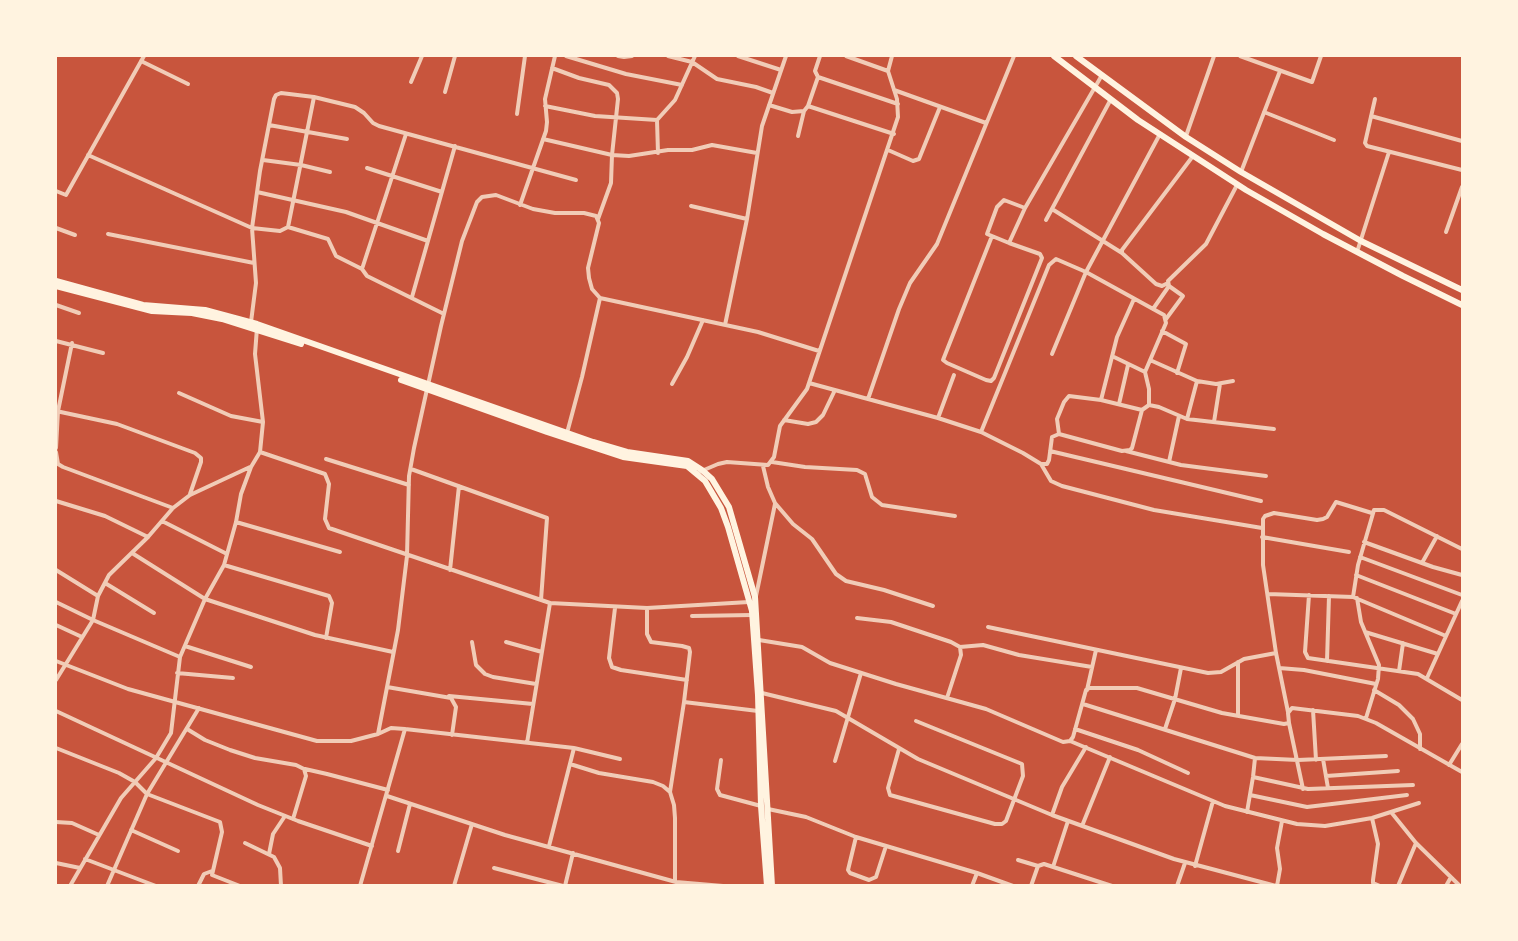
<!DOCTYPE html>
<html>
<head>
<meta charset="utf-8">
<style>
	body { margin:0 }
	#map { position:relative; width:1518px; height:941px; overflow:hidden; background:#c8553d; font-family:Cabin,sans-serif }
	canvas { display:block }
	.frame { position:absolute; inset:0; border:57px solid #fff3e0; pointer-events:none }
</style>
</head>
<body>
<div id="map">
<canvas width="1518" height="941"></canvas>
<div class="frame"></div>
</div>
<script>
const context = document.querySelector('canvas').getContext('2d');
context.lineJoin = 'round';
const toPath = rows => new Path2D(rows.map(r => 'M' + r).join(''));
function strokePath(path, color, width, dash) { context.strokeStyle = color; context.lineWidth = width; context.lineCap = dash ? 'butt' : 'round'; context.setLineDash(dash || []); context.stroke(path); }
const minor = toPath([
	[566,56,626,74,682,85],
	[618,56,624,57,632,56],
	[668,56,692,62,717,79,756,87,773,93],
	[738,56,781,70],
	[846,56,888,71],
	[1240,56,1312,82,1321,56],
	[141,61,188,84],
	[552,68,579,78,609,85,617,93,618,99,612,155,611,183,598,219],
	[818,77,898,104],
	[411,82,422,56],
	[894,90,986,123],
	[445,92,455,56],
	[1375,99,1365,143,1367,146,1462,170],
	[769,105,792,112,804,111,808,106,818,77,815,71,820,56],
	[545,106,595,116,657,120],
	[808,106,894,134],
	[1264,112,1334,140],
	[517,114,525,56],
	[1371,116,1462,141],
	[269,125,347,139],
	[406,134,362,269,367,276,444,314],
	[798,136,804,111],
	[1186,136,1214,56],
	[543,139,612,155,629,156,668,150,692,150,712,145,757,153],
	[888,150,913,161,919,159,940,107],
	[658,153,657,120,675,100,695,56],
	[88,155,252,228,260,171,274,99,276,95,281,93,314,97,355,107,364,113,373,123,379,126,576,180],
	[263,160,301,165,330,172],
	[367,168,442,192],
	[1241,172,1280,71],
	[56,191,66,195,144,56],
	[257,192,346,212,428,241],
	[520,205,546,131,547,122,545,99,555,56],
	[691,206,747,219],
	[1025,208,1102,75],
	[1052,209,1122,253],
	[1046,220,1111,99],
	[288,227,328,239,336,256,362,269],
	[56,228,75,235],
	[1446,232,1462,187],
	[108,234,254,263],
	[992,236,943,360,947,363,986,380,991,381,994,378,1042,258,1040,254,1009,243,992,236,987,234,997,207,1004,200,1025,208,1009,243],
	[1357,252,1389,152],
	[1168,283,1162,286,1156,284,1122,253,1122,250,1193,156],
	[412,297,455,146],
	[56,305,79,313],
	[1153,309,1169,286],
	[1166,319,1183,296,1169,286,1168,281,1206,244,1237,185],
	[251,322,256,283,252,228,280,231,288,227,314,97],
	[725,325,747,219,762,126,786,56],
	[1162,331,1186,344,1177,373],
	[56,341,103,353],
	[1052,354,1086,272,1160,134],
	[1112,356,1145,372],
	[1150,360,1197,381,1216,384,1233,381],
	[809,383,938,418,981,432,1023,453,1041,464,1047,464,1049,460,1052,437,1059,434,1122,451,1130,450,1132,448,1142,410,1149,405,1159,407,1187,419,1274,429],
	[672,384,687,357,703,320],
	[179,393,231,416,263,422],
	[868,399,899,309,910,283,937,244,1014,56],
	[1101,400,1117,337,1134,299],
	[1119,404,1128,365],
	[56,411,117,424,195,453,201,458,201,462,190,494],
	[938,418,954,375],
	[1187,419,1197,381],
	[784,420,808,424,816,422,823,415,835,390],
	[1214,422,1220,384],
	[981,432,1049,265,1056,259,1086,272,1164,315,1166,323,1145,372,1149,389,1149,405],
	[567,433,582,377,600,298,758,332,819,351],
	[1059,434,1057,419,1064,402,1069,396,1101,400,1142,410],
	[56,448,58,411,72,343],
	[1050,451,1261,501],
	[1126,451,1181,465,1266,476],
	[56,452,58,464,63,467,173,508],
	[260,452,325,474,329,484,325,519,329,528,550,603,527,743],
	[326,459,409,485],
	[772,462,805,467,857,470,865,474,872,497,882,505,955,516],
	[1169,462,1179,416],
	[1041,464,1051,481,1062,486,1154,510,1262,528],
	[763,466,768,487,775,503,793,524,812,539,836,574,846,581,884,590,933,606],
	[411,469,547,518,541,600],
	[697,473,718,464,727,462,768,465,774,457,780,426,807,389,898,117,897,99,888,71,892,56],
	[56,501,105,516,148,537],
	[162,521,227,554],
	[236,522,340,552],
	[1262,537,1349,552],
	[1364,542,1433,567,1462,575],
	[132,553,205,599,315,635,393,652],
	[1360,557,1462,595],
	[1422,563,1437,536],
	[224,565,329,596,332,603,326,638],
	[56,570,98,596],
	[450,570,459,486],
	[1356,575,1456,614],
	[105,583,154,613],
	[1268,594,1353,597,1446,636],
	[1309,595,1305,652,1308,658,1418,674,1462,700],
	[756,596,775,504],
	[1353,597,1358,565,1374,510,1384,510,1462,549],
	[1357,598,1361,622,1379,665,1378,679,1366,718],
	[56,602,93,620,180,657],
	[550,603,647,608,749,602],
	[615,608,609,658,612,667,621,670,687,680],
	[647,608,647,634,651,642,682,646,689,648,690,652,684,702,670,792],
	[692,616,752,615],
	[857,618,891,622,951,642,960,647,961,655,947,698],
	[56,625,82,637],
	[988,627,1208,673,1221,672,1244,659,1276,653],
	[1365,632,1438,654],
	[759,640,802,647,830,663,896,684,986,709,1063,742,1070,741,1073,737,1086,690,1089,688,1137,688,1222,713,1284,724,1289,723,1288,713,1292,708,1358,716,1376,723,1462,772],
	[472,642,476,665,485,674,493,677,536,684],
	[506,642,542,652],
	[185,646,251,667],
	[960,647,983,645,1019,655,1092,667],
	[56,661,128,689,317,741,351,741,378,734,391,728,405,729,574,748,620,759],
	[1327,661,1329,596],
	[1238,662,1238,716],
	[1279,668,1304,670,1376,684],
	[1399,671,1403,643],
	[177,673,233,678],
	[1427,678,1462,601],
	[56,680,93,620,98,596,109,575,148,537,173,508,190,495,250,467],
	[387,687,451,698,456,707,452,735],
	[1087,690,1096,650],
	[1374,690,1399,705,1413,719,1420,734,1420,749],
	[762,693,836,711,918,759,1052,815,1174,859,1276,886],
	[449,696,533,704],
	[684,702,758,711],
	[1083,704,1255,758,1298,760,1386,756],
	[1313,710,1316,760],
	[56,711,258,805,298,821,372,846],
	[1288,712,1276,653,1263,565,1263,519,1265,516,1274,513,1317,520,1323,519,1327,517,1336,502,1372,513],
	[1289,723,1303,789],
	[187,729,205,740,230,750,255,758,296,765,304,769,306,776,293,819],
	[1075,729,1138,750,1188,773],
	[1165,729,1175,699,1181,668],
	[378,734,398,630,407,556,409,476,414,448,441,326,462,241,477,202,482,197,496,195,533,209,555,213,584,213,596,216,599,223,588,268,589,278,592,289,600,298],
	[1070,741,1225,806,1297,824,1325,826,1343,823,1372,818,1419,803],
	[56,748,119,773,135,782,147,794,220,822,222,832,212,875,240,886],
	[899,749,888,788,890,795,995,824,1002,824,1006,821,1023,776,1022,764,916,721],
	[1323,759,1328,788],
	[721,760,717,789,720,795,761,806],
	[835,761,861,673],
	[570,764,599,773,653,782,663,786,670,792,674,805,675,818,675,886],
	[1449,765,1462,744],
	[305,769,327,774,388,790],
	[1326,776,1398,771],
	[1253,777,1308,789,1413,785],
	[1250,795,1307,807,1407,795],
	[387,796,505,835,676,882,723,886],
	[768,809,806,817,856,837,977,873,1013,886],
	[1247,812,1253,777,1255,758],
	[1391,812,1416,843,1460,886],
	[1052,815,1062,787,1086,747],
	[1372,818,1378,844,1373,880,1373,883,1380,886],
	[56,822,72,823,99,835],
	[1082,826,1110,757],
	[131,830,178,851],
	[856,837,848,870,850,873,869,880,876,877,886,846],
	[245,843,274,857,280,868,281,886],
	[549,846,574,748],
	[398,851,410,804],
	[269,854,273,834,285,816],
	[85,859,156,886],
	[1018,860,1038,866],
	[56,863,80,868],
	[1195,866,1213,801],
	[1053,867,1068,821],
	[494,868,563,886],
	[70,886,121,798,156,758,171,733,180,657,205,599,224,565,236,522,241,494,251,467,260,452,263,422,255,354,257,328],
	[107,886,147,794,199,708],
	[198,886,204,874,212,871],
	[360,886,405,729],
	[454,886,472,824],
	[565,886,573,853],
	[972,886,977,873],
	[1031,886,1038,866,1044,864,1112,886],
	[1177,886,1185,863],
	[1277,886,1280,869,1277,848,1282,821],
	[1398,886,1416,843],
	[1446,886,1451,877]
]);
const trunk = toPath([
	[1054,56,1138,120,1246,190,1323,234,1403,276,1462,305],
	[1076,56,1186,137,1241,172,1361,241,1462,290],
	[56,281,143,305,205,310,257,324,593,442,627,452,688,461,702,470,712,479,729,507,755,597,772,886],
	[56,286,152,311,192,313,222,319,301,344],
	[401,380,547,432,623,457,687,466,705,481,721,508,728,527,752,611,758,695,761,806,767,886]
]);
strokePath(minor, '#f1ccb7', 4);
strokePath(trunk, '#fff3e0', 6);
</script>
</body>
</html>
